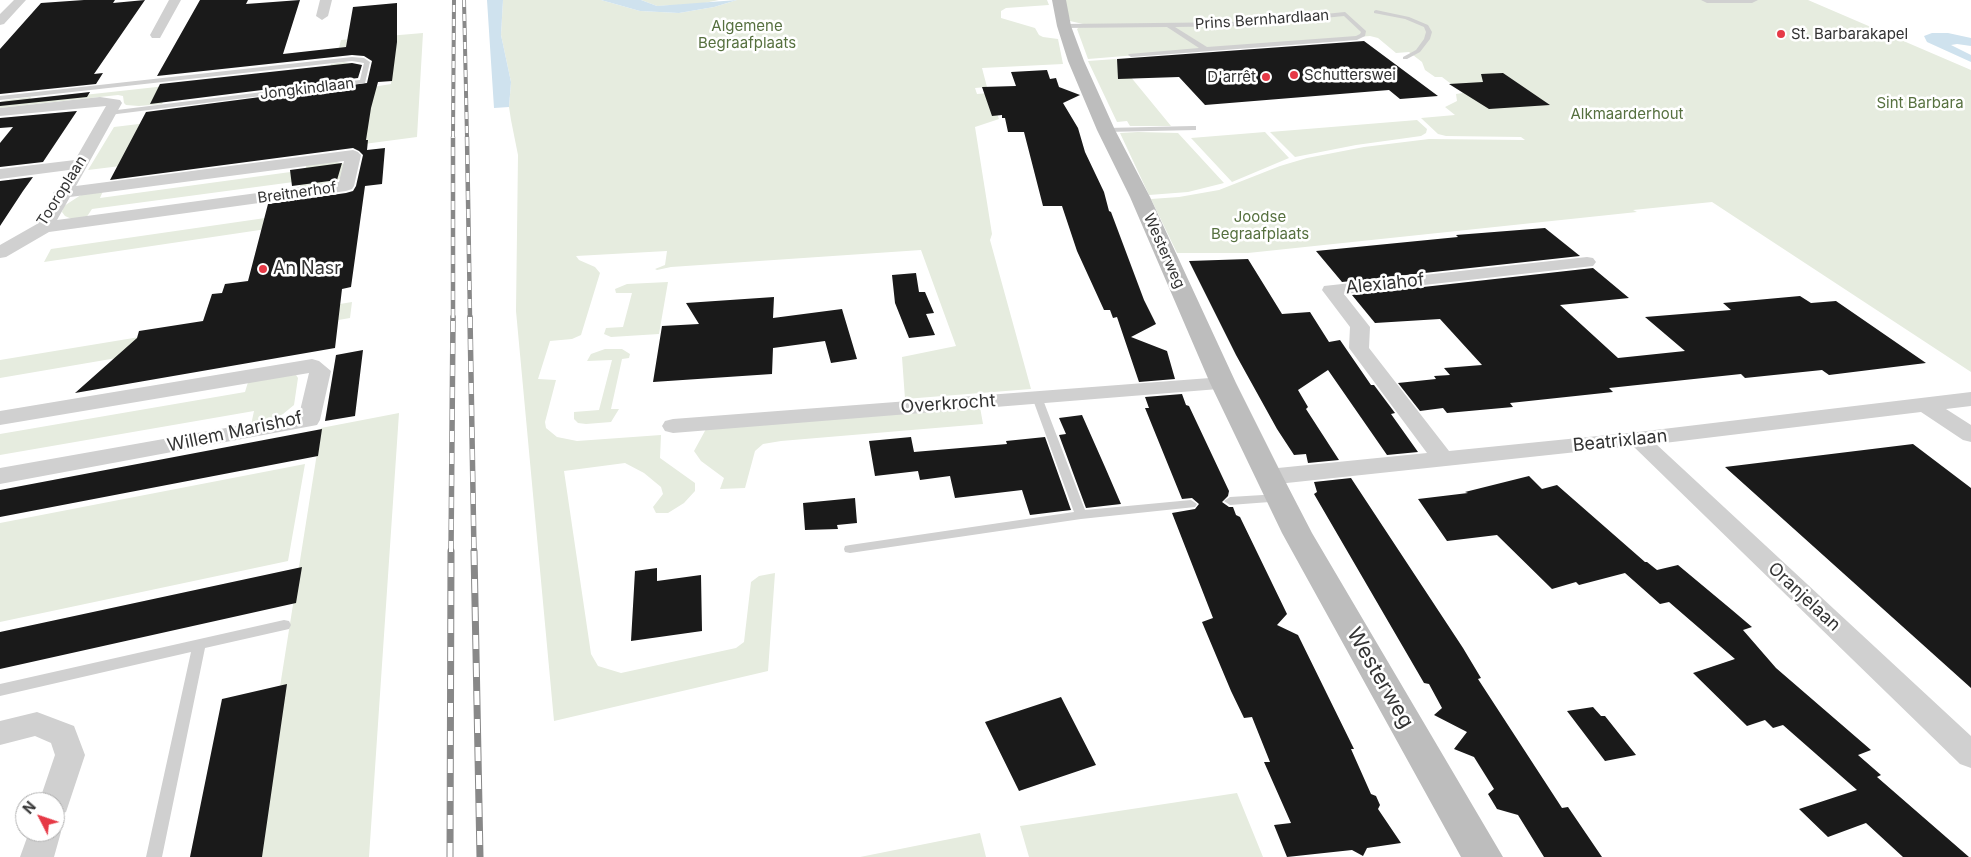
<!DOCTYPE html>
<html>
<head>
<meta charset="utf-8">
<style>
	body { margin:0 }
	#map { position:relative; width:1971px; height:857px; overflow:hidden; background:#fff; font-family:Inter,sans-serif }
	canvas { display:block }
	.north { position:absolute; left:15px; top:792px; width:50px; height:50px; box-sizing:border-box; background:#fff; border:1px solid #adadad; border-radius:50%; rotate:311deg; font-size:14px; font-weight:700; line-height:20px; text-align:center; color:#333 }
	.north::after { content:''; display:block; margin:auto; width:18px; height:22px; background:#e63946; clip-path:polygon(50% 0,100% 100%,50% 72%,0 100%) }
</style>
</head>
<body>
<div id="map">
<canvas width="1971" height="857"></canvas>
<div class="north">N</div>
</div>
<script>
const context = document.querySelector('canvas').getContext('2d');
context.lineJoin = 'round';
function fill(path, color) { context.fillStyle = color; context.fill(path, 'evenodd'); }
const toPath = rows => new Path2D(rows.map(r => 'M' + r).join(''));
function strokePath(path, color, width, dash) { context.strokeStyle = color; context.lineWidth = width; context.lineCap = dash ? 'butt' : 'round'; context.setLineDash(dash || []); context.stroke(path); }
function write(font, color, halo, rows, align = 'center') {
  context.font = font + ' Inter,sans-serif'; context.lineWidth = 5; context.setLineDash([]); context.textBaseline = 'middle'; context.strokeStyle = halo; context.fillStyle = color; for (const [text, x, y, turn = 0] of rows) {
    context.save(); context.translate(x, y); context.rotate((+turn || 0) * Math.PI / 180); context.textAlign = isNaN(turn) ? turn : align; if (halo) context.strokeText(text, 0, 0); context.fillText(text, 0, 0); context.restore();
  }
}
const green = toPath([
	[503,0,601,0,640,11,679,13,714,7,737,0,1047,0,1049,5,1006,8,1001,11,1001,18,1035,28,1039,35,1043,37,1058,39,1063,64,982,68,987,87,975,88,977,94,989,93,999,119,975,127,992,234,990,240,1031,389,905,399,902,357,956,346,921,250,671,267,657,270,655,269,665,265,667,251,576,256,579,260,595,267,600,273,581,335,572,339,550,341,538,379,556,380,545,422,546,428,557,437,577,441,661,435,660,458,695,483,695,491,684,503,668,513,656,513,653,507,663,494,661,487,644,473,625,463,564,471,591,654,598,666,621,673,736,648,744,642,751,582,759,576,775,573,768,671,554,721,516,311,518,155,511,120,509,107,511,82,501,35],
	[641,0,719,0,699,4,657,6],
	[1064,0,1808,0,1971,70,1971,372,1712,202,1633,210,1637,212,1248,253,1177,253,1151,199,1179,197,1219,190,1280,166,1307,158,1364,147,1429,139,1525,140,1521,137,1446,136,1438,134,1421,118,1455,115,1445,107,1457,101,1456,94,1463,93,1442,77,1435,77,1425,70,1422,62,1409,52,1396,53,1378,38,1370,36,1088,59,1077,29,1083,24,1070,21],
	[423,33,417,137,364,144,364,136,88,170,114,127,371,96,373,87,391,84,395,42,339,48,341,40],
	[1116,59,1171,126,1130,126,1127,121,1117,122,1088,61],
	[344,62,358,65,354,78,340,83,329,84,330,79,165,98,162,104,139,106,126,105,124,103,123,96,118,95,0,108,0,102,7,100,31,97,29,101,330,68,331,64],
	[1417,120,1427,129,1426,133,1421,136,1356,145,1295,157,1270,132],
	[1138,132,1178,133,1224,183,1188,192,1149,195,1120,133],
	[1265,132,1289,158,1232,182,1191,138],
	[333,161,344,164,343,177,331,183,299,189,301,181,92,209,86,218,74,220,65,216,62,212,64,206,84,193,103,191,100,198,305,170,307,164],
	[362,204,361,215,44,262,51,249],
	[668,282,659,334,611,337,604,334,606,328,623,327,632,293,616,293,615,289,627,284],
	[352,302,350,318,0,378,0,360],
	[605,349,622,349,630,354,629,358,622,359,611,409,619,409,611,422,586,424,578,423,574,419,574,412,599,410,612,360,587,361,591,354],
	[296,375,298,378,294,405,283,414,267,422,251,425,254,411,0,455,0,434,245,392,249,379],
	[980,407,983,424,781,441,763,444,755,451,745,488,720,489,724,478,701,461,694,451,706,429],
	[399,413,369,857,253,857,321,428],
	[305,464,288,561,0,622,0,523],
	[1237,793,1263,857,1029,857,1020,826],
	[980,833,986,857,860,857]
]);
const water = toPath([
	[487,0,503,0,501,35,511,82,509,107,494,108],
	[601,0,641,0,657,6,737,0,714,7,679,13,640,11],
	[1932,33,1948,33,1971,38,1971,46,1957,44,1951,45,1971,55,1971,62,1927,42,1924,36]
]);
const building = toPath([
	[84,0,115,0,113,3,145,0,94,74,103,73,96,84,0,94,0,49,41,3],
	[200,0,248,0,246,4,300,0,283,54,346,47,353,7,397,3,397,42,392,81,378,82,371,108,366,140,368,140,367,150,385,148,382,184,365,186,351,287,342,289,335,348,75,393,137,338,139,331,203,321,212,294,222,293,225,284,248,281,268,204,346,193,353,191,356,186,363,155,359,151,353,148,110,180,146,112,367,83,372,61,364,56,352,55,157,76],
	[1364,41,1438,96,1400,99,1389,90,1205,105,1179,77,1118,79,1117,59],
	[352,63,362,65,358,78,150,104,160,84],
	[1047,70,1050,79,1056,78,1059,87,1080,95,1063,103,1078,128,1085,152,1104,192,1109,211,1111,212,1144,300,1156,324,1131,337,1167,351,1175,379,1139,382,1117,317,1113,318,1110,310,1104,310,1077,251,1062,206,1043,206,1024,132,1008,132,1005,118,1002,118,1002,115,992,116,982,87,1016,86,1011,72],
	[1503,73,1550,105,1489,109,1449,84,1483,82,1481,74],
	[90,92,87,97,0,106,0,102],
	[77,111,43,162,0,167,0,143,13,127,0,128,0,118],
	[342,163,337,180,292,186,290,170],
	[33,177,23,191,0,226,0,181],
	[1545,228,1580,256,1342,282,1316,251,1458,237,1456,235],
	[1248,259,1282,314,1310,312,1329,342,1340,340,1371,385,1374,385,1395,413,1391,414,1418,452,1387,455,1328,370,1298,390,1308,407,1306,409,1339,460,1308,463,1306,454,1294,455,1277,429,1236,355,1189,261],
	[1593,268,1629,298,1560,305,1618,358,1685,351,1645,317,1731,310,1723,303,1800,296,1811,303,1836,301,1926,363,1829,375,1822,370,1745,378,1741,374,1609,388,1613,392,1510,403,1513,407,1447,413,1443,408,1420,411,1398,383,1436,379,1434,376,1450,375,1444,368,1482,365,1440,319,1375,323,1352,295],
	[916,273,919,292,925,292,934,313,926,314,935,335,909,338,895,303,892,275],
	[774,297,773,318,842,309,857,359,831,363,825,341,773,348,772,374,653,382,662,326,699,324,686,303],
	[363,350,355,416,325,421,336,355],
	[1182,394,1186,405,1189,406,1229,491,1228,496,1222,502,1229,507,1233,507,1236,515,1240,517,1287,614,1277,625,1298,635,1354,749,1351,749,1371,794,1376,796,1380,805,1378,809,1401,843,1367,848,1363,856,1352,850,1287,857,1274,825,1291,823,1264,762,1270,762,1252,717,1244,718,1231,691,1202,622,1213,618,1172,513,1195,509,1199,504,1192,498,1182,499,1145,408,1149,408,1145,397],
	[1082,415,1105,467,1121,504,1086,508,1059,435,1066,434,1059,418],
	[322,429,318,456,0,517,0,490],
	[911,437,914,452,1007,444,1006,441,1045,437,1071,510,1030,515,1022,490,955,498,950,476,920,480,918,471,875,476,869,441],
	[1913,444,1971,488,1971,688,1725,467],
	[1529,476,1542,489,1557,485,1645,562,1647,562,1657,570,1678,565,1732,610,1752,627,1743,630,1776,668,1871,750,1858,755,1881,775,1877,777,1969,857,1903,857,1866,823,1828,837,1799,809,1857,790,1783,725,1773,728,1765,720,1747,726,1693,673,1735,659,1669,602,1660,604,1625,573,1579,585,1576,582,1552,589,1497,535,1447,541,1418,499,1468,493,1465,492],
	[1351,478,1463,648,1481,678,1478,679,1562,808,1568,807,1602,857,1544,857,1518,815,1497,809,1488,794,1494,789,1474,757,1454,749,1467,732,1434,715,1442,708,1429,684,1424,683,1314,494,1317,492,1314,482],
	[855,498,857,523,837,525,838,529,805,530,803,503],
	[302,567,296,603,0,669,0,632],
	[657,568,657,581,701,575,702,631,631,641,635,571],
	[287,684,262,857,190,857,222,699],
	[1061,697,1096,765,1019,791,985,722],
	[1593,707,1601,716,1605,716,1636,755,1605,761,1567,711]
]);
const lane = toPath([
	[1376,10,1409,17,1428,25,1432,32,1430,39,1420,52,1407,59,1403,59,1403,57,1416,50,1424,39,1426,32,1424,27,1405,19,1374,13,1374,11,1376,10],
	[1345,12,1366,31,1365,36,1357,40,1131,57,1128,55,1129,54,1199,48,1167,27,1064,28,1061,26,1064,24,1245,22,1345,12],
	[1344,16,1361,32,1360,34,1356,36,1207,47,1175,27,1245,26,1344,16],
	[352,57,364,58,370,62,365,83,109,115,105,113,109,111,360,80,364,63,352,61,0,100,0,96,352,57],
	[1193,126,1196,126,1196,130,1106,132,1102,130,1106,128,1193,126],
	[1037,394,1042,397,1085,510,1191,500,1197,504,1195,507,1081,519,850,553,845,552,844,549,845,546,850,545,1074,512,1032,397,1037,394],
	[1279,494,1285,498,1283,501,1230,505,1224,501,1230,497,1279,494],
	[284,620,289,621,291,625,289,629,205,648,162,857,146,857,191,652,0,696,0,684,284,620]
]);
const street = toPath([
	[14,0,26,0,4,24,0,25,0,14,14,0],
	[169,0,181,0,160,38,152,38,150,35,169,0],
	[320,0,332,0,328,16,322,20,316,16,320,0],
	[1701,0,1758,0,1752,3,1707,3,1701,0],
	[100,97,120,100,122,103,76,186,353,150,358,152,361,155,354,186,352,189,346,191,49,232,6,257,0,258,0,245,37,224,54,195,53,193,58,189,69,170,0,179,0,169,75,160,106,106,0,116,0,108,100,97],
	[344,161,339,182,57,220,70,197,344,161],
	[1587,257,1593,258,1596,262,1593,266,1344,294,1370,327,1369,348,1449,451,1638,432,1971,392,1971,406,1946,409,1971,425,1971,442,1963,440,1921,412,1656,444,1971,736,1971,768,1960,764,1633,446,1268,485,1260,482,1256,477,1260,472,1268,469,1427,453,1349,348,1350,327,1322,290,1324,286,1587,257],
	[312,359,319,361,331,371,320,420,317,425,0,484,0,468,299,415,309,373,0,425,0,411,312,359],
	[1223,377,1231,378,1234,383,1231,388,673,433,665,431,662,426,665,421,673,419,1223,377],
	[37,712,74,726,85,755,66,812,55,816,55,802,39,802,55,755,51,743,35,736,0,745,0,721,37,712],
	[55,821,61,832,54,857,20,857,29,832,55,832,55,821]
]);
const secondary = toPath([
	[1052,0,1066,0,1071,26,1084,61,1115,130,1150,197,1236,383,1283,477,1312,533,1503,857,1461,857,1282,533,1210,383,1130,197,1097,130,1068,61,1057,26,1052,0]
]);
const railFar3 = toPath([
	[464,0,467,138],
	[453,138,454,0]
]);
const railFar2 = toPath([
	[467,137,470,318],
	[453,318,453,137]
]);
const railFar1 = toPath([
	[470,317,474,552],
	[451,552,453,317]
]);
const rail = toPath([
	[474,551,480,857],
	[450,857,451,551]
]);
const markers = [
	[1781,34,5,"#e63946"],
	[1294,75,5,"#e63946"],
	[1266,77,5,"#e63946"],
	[263,269,5,"#e63946"]
];
const farStreetnames = [
	["Prins Bernhardlaan",1262,20,-4],
	["Jongkindlaan",307,89,-7],
	["Tooroplaan",62,191,-58],
	["Breitnerhof",297,193,-8],
	["Westerweg",1164,251,66]
];
const farParknames = [
	["Algemene",747,26],
	["Begraafplaats",747,43],
	["Sint Barbara",1920,103],
	["Alkmaarderhout",1627,114],
	["Joodse",1260,217],
	["Begraafplaats",1260,234]
];
const farPoinames = [
	["St. Barbarakapel",1791,34],
	["Schutterswei",1304,75],
	["D'arrêt",1256,77,"right"]
];
const poiNames = [
	["An Nasr",273,269]
];
const streetNames = [
	["Alexiahof",1385,284,-6],
	["Overkrocht",948,404,-4],
	["Willem Marishof",235,432,-12],
	["Beatrixlaan",1620,441,-6],
	["Oranjelaan",1804,597,43]
];
const nearStreetnames = [
	["Westerweg",1380,678,60]
];
fill(green, '#e6ecdf');
fill(water, '#cfe2ee');
fill(building, '#1a1a1a');
fill(lane, '#d0d0d0');
fill(street, '#d0d0d0');
fill(secondary, '#bdbdbd');
strokePath(railFar3, '#888', 4);
strokePath(railFar2, '#888', 4.5);
strokePath(railFar1, '#888', 5.5);
strokePath(rail, '#888', 7);
strokePath(railFar3, '#fff', 2.5, [7]);
strokePath(railFar2, '#fff', 3, [9]);
strokePath(railFar1, '#fff', 4, [11]);
strokePath(rail, '#fff', 5, [14]);
for (const [x, y, r, color] of markers) { const dot = new Path2D(); dot.arc(x, y, r, 0, 2 * Math.PI); context.fillStyle = color; context.fill(dot); strokePath(dot, '#fff', 2); }
write('15px', '#333', '#fff', farStreetnames);
write('15px', '#56703f', '#fff', farParknames);
write('15px', '#333', '#fff', farPoinames, 'left');
write('18px', '#333', '#fff', poiNames, 'left');
write('18px', '#333', '#fff', streetNames);
write('21px', '#333', '#fff', nearStreetnames);
</script>
</body>
</html>
